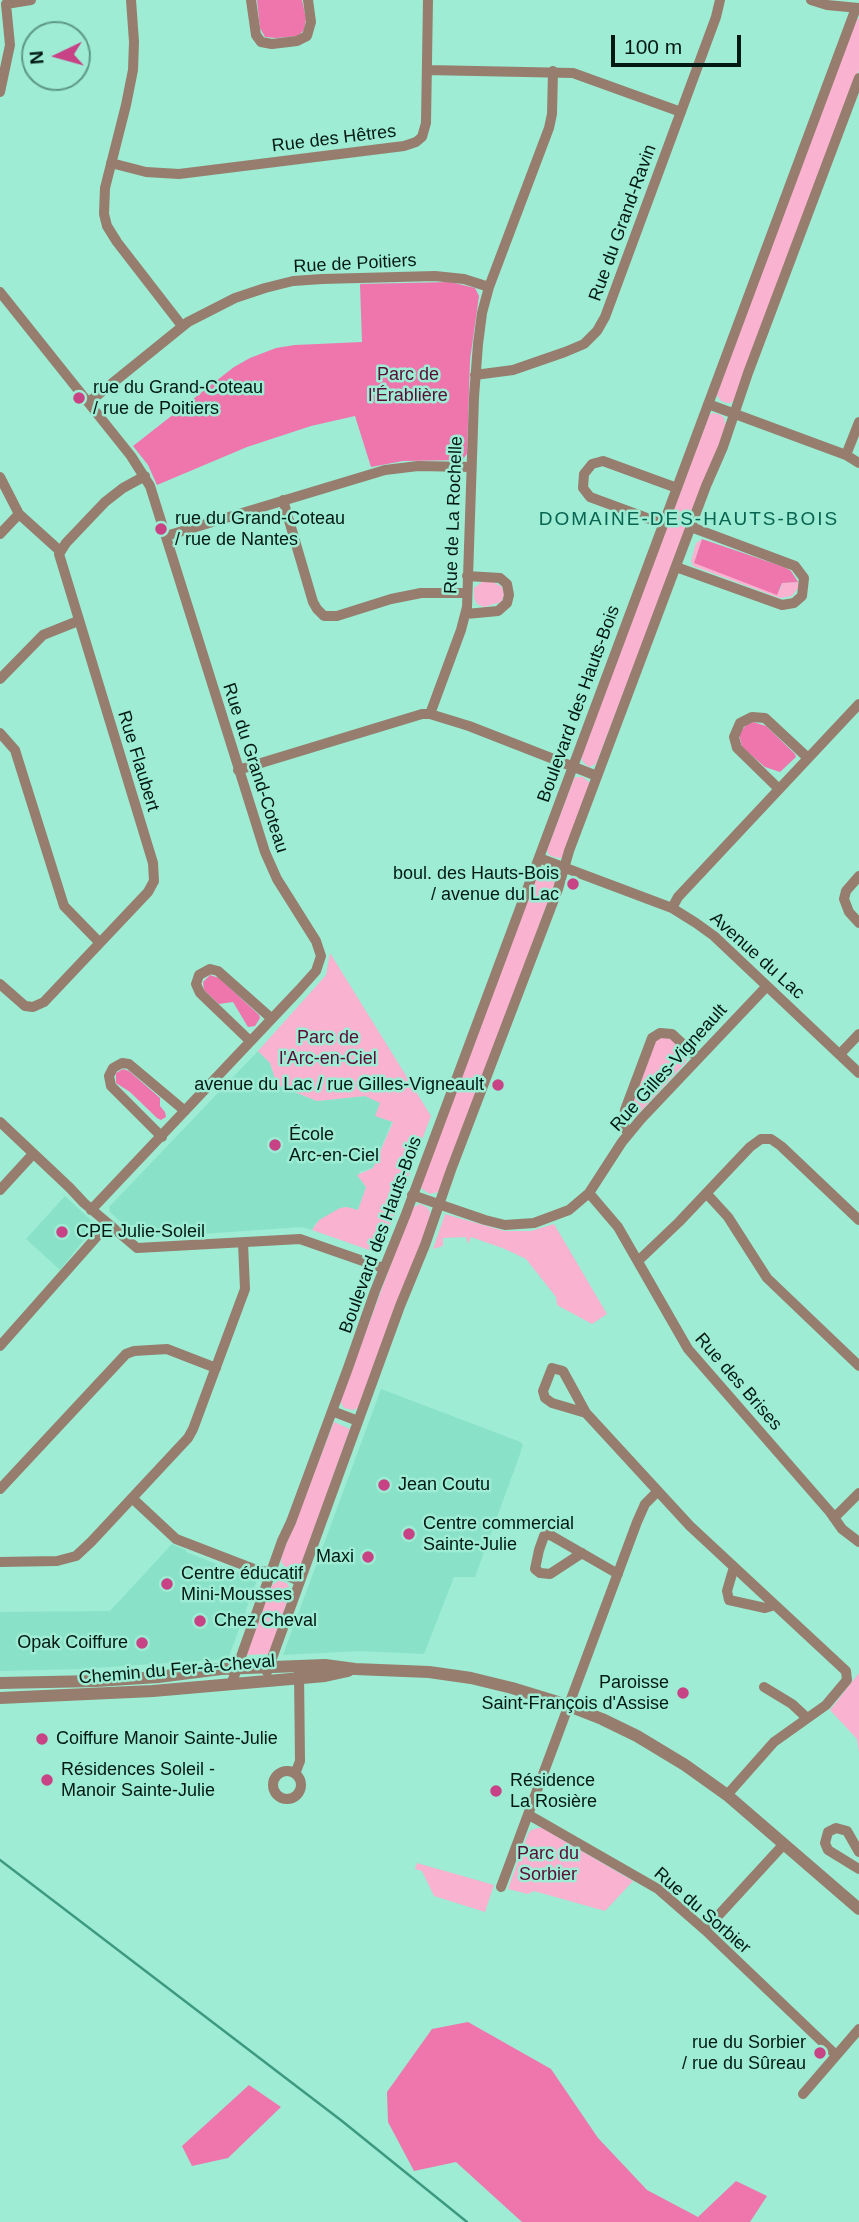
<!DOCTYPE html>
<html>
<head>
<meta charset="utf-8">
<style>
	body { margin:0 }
	#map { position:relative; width:859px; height:2222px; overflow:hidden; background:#9decd3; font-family:Arial,sans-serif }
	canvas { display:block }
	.north { position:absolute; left:21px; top:21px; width:70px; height:70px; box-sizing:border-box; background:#9decd3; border:2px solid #5e9886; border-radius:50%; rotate:265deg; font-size:19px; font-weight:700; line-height:28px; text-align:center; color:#001a13 }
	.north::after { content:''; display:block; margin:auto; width:24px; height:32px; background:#c74386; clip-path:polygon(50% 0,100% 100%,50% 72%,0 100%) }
	.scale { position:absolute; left:611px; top:35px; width:130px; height:32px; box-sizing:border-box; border:4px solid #001a13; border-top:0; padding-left:9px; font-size:21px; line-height:24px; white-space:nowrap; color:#001a13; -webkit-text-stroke:5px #9decd3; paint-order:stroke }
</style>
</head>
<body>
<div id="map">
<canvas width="859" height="2222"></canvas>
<div class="north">N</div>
<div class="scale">100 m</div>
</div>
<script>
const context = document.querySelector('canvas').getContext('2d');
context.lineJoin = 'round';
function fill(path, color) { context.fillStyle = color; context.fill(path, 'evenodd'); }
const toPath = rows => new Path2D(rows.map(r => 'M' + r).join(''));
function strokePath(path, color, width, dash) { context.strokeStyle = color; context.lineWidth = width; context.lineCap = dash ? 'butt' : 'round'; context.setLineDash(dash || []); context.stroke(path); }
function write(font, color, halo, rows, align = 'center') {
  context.font = font + ' Arial,sans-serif'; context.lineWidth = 5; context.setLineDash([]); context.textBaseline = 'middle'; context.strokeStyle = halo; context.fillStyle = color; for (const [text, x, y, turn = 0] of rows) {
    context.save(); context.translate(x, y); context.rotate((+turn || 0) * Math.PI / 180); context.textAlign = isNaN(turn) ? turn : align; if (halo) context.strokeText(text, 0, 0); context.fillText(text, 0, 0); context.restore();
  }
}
const built = toPath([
	[258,1051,270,1063,277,1085,317,1101,365,1096,397,1109,373,1168,359,1172,366,1187,358,1210,344,1207,315,1224,312,1230,302,1227,143,1238,135,1235,110,1212,109,1207],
	[65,1196,95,1224,95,1226,60,1270,26,1239],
	[381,1389,518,1441,523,1444,519,1457,475,1577,454,1577,424,1654,360,1651,283,1655],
	[172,1544,186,1550,186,1552,257,1580,228,1659,80,1669,0,1671,0,1612,110,1611]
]);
const green = toPath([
	[859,18,859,70,736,398,731,403,727,403,721,401,716,394,855,22],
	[713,413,721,415,724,418,726,427,596,764,589,767,583,762,581,757,709,415],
	[702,539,694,563,780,590,782,583,798,582,798,588,792,596,780,598,693,566,691,561,696,543],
	[482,582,493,582,502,587,504,595,501,602,484,607,477,604,474,598,474,588],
	[578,777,583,777,590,783,564,855,561,858,554,857,549,855,547,850,574,778],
	[541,869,553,872,555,877,554,885,442,1188,438,1192,430,1194,422,1189,421,1185,537,871],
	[330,953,431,1116,381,1249,372,1251,312,1230,319,1220,340,1208,347,1207,358,1210,366,1187,357,1175,373,1168,393,1122,375,1116,380,1103,365,1096,317,1101,277,1085,270,1063,258,1051,326,975],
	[662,1037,671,1039,684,1051,686,1054,686,1062,638,1114,634,1116,630,1111,654,1042],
	[420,1204,428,1208,430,1212,429,1221,358,1408,353,1410,344,1408,340,1401,342,1396,410,1213,412,1208],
	[445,1214,504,1231,531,1231,554,1224,607,1314,592,1324,557,1305,556,1297,526,1259,505,1249,471,1237,468,1244,466,1237,443,1238,443,1246,433,1249],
	[334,1422,350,1429,301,1565,295,1570,288,1570,281,1562,282,1555],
	[280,1580,288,1584,290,1592,269,1654,245,1655,272,1585],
	[859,1673,859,1753,857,1739,830,1710],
	[538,1828,542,1828,633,1881,605,1911,534,1891,528,1894,508,1889,528,1834,531,1830],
	[417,1863,494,1885,485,1912,434,1896,422,1871,415,1869]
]);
const forest = toPath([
	[257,0,302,0,306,19,304,30,298,36,276,38,265,37,260,28],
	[450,282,475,288,479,296,470,360,467,454,462,460,403,461,371,467,355,416,311,426,247,447,157,485,148,465,133,446,234,367,250,358,276,348,295,345,362,342,360,284],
	[702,539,784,567,791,571,798,582,782,583,777,595,694,563],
	[753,722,766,726,795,754,796,757,780,772,765,767,742,747,739,734,746,725],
	[210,975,219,978,259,1015,260,1018,255,1026,248,1027,233,1002,219,1004,204,990,203,982],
	[123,1069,129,1071,160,1098,160,1106,165,1112,166,1117,161,1120,157,1118,130,1092,116,1083,116,1073],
	[468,2022,551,2069,598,2138,647,2190,698,2217,736,2181,767,2196,750,2222,522,2222,456,2162,414,2171,388,2122,387,2092,432,2029],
	[249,2085,281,2107,228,2158,192,2166,182,2146]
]);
const stream = toPath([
	[0,1860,342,2121,467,2222]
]);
const minor = toPath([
	[131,0,134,42,133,70,126,105,105,188,104,214,107,226,117,242,182,326],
	[251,0,256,35,261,42,272,44,297,41,307,36,311,22,308,0],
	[811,0,827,5,859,8],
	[427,70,573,73,681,112],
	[0,92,10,45,6,4,31,0],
	[111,163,146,172,179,174,404,146,416,142,422,137,426,123,428,0],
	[0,292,131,456,150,486,265,852,277,879,316,941,321,956,316,971,299,990,91,1210],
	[475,375,513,370,565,352,584,344,597,331,605,317,716,17,720,0],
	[89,402,188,322,235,298,265,288,293,281,322,279,435,276,464,279,489,287],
	[708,404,846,455,859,463],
	[846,455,859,422],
	[0,477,19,514,60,551],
	[283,500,313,602,317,609,324,616,337,616,391,599,421,593,467,593],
	[663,524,590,497,583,488,584,474,592,464,603,461,677,488],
	[0,534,19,514],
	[166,536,385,470,418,466,470,467],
	[676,567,782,605,794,603,802,596,804,578,795,566,691,527],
	[466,614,498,611,507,603,509,595,507,584,500,578,467,576],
	[0,679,43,635,78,621],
	[430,714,461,630,467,607,474,397,478,344,482,313,489,287,549,128,552,114,553,71],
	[0,733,15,750,64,906,100,943],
	[238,770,422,714,430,714,469,726,597,776],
	[779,789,737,748,734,737,740,723,752,717,765,718,808,758],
	[539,858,672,908,696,923,714,936,859,1073],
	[859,876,846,891,844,899,849,912,859,923],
	[672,908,678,897,859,704],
	[0,984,25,1006,33,1007,44,1002,148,892,154,881,153,863,59,554,66,543,105,502,123,488,145,476],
	[250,1041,200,993,196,984,199,975,210,969,218,971,271,1018],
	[840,1054,859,1034],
	[0,1122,70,1188,84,1203,137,1248,300,1239,383,1268],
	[628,1133,623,1124,625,1110,652,1038,660,1033,672,1034,698,1058],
	[162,1137,111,1086,109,1076,113,1068,122,1063,129,1064,185,1111],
	[0,1190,33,1154],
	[589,1193,618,1227,688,1349,830,1512,842,1529,859,1542],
	[707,1194,728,1217,767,1278,859,1366],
	[412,1195,485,1220,505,1225,534,1223,569,1210,589,1193,622,1142,641,1119,767,986],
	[638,1261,679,1222,750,1147,761,1139,771,1139,781,1146,859,1220],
	[0,1346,108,1224],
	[332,1411,358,1421],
	[586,1413,552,1403,545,1398,543,1391,552,1368,563,1371,586,1413,690,1526,846,1671,847,1680,826,1705,774,1742,727,1795],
	[0,1489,126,1354,134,1351,167,1349,216,1368],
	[132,1498,176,1539,259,1571,280,1573,300,1581],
	[834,1518,859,1493],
	[582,1553,550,1574,540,1573,535,1569,539,1550,544,1536,547,1534,552,1536,618,1574],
	[0,1562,57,1561,76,1556,91,1542,188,1438,193,1429,245,1289,243,1243],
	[734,1567,727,1591,729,1600,765,1608,775,1605],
	[267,1672,400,1306,425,1245,451,1170,558,889,569,851,706,486,723,447,748,373,859,78],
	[231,1685,282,1541,291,1522,348,1368,375,1291,406,1214,856,8],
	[764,1687,792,1704,807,1718],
	'273 1785a14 14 0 1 1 28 0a14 14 0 1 1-28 0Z',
	[295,1774,300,1761,299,1673],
	[529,1815,658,1889,705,1930,836,2055],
	[859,1852,847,1831,836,1828,828,1832,825,1843,828,1850,859,1869],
	[501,1887,637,1522,645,1504,658,1491],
	[705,1930,784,1844],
	[803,2094,859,2029]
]);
const tertiary = toPath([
	[0,1683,96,1681,158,1677,221,1669,325,1665,355,1669,429,1672,471,1678,512,1688,561,1703,602,1719,637,1736,685,1765,727,1795,859,1909],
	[0,1698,153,1691,325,1676,348,1671]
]);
const markers = [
	[79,398,7,"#c74386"],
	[161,529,7,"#c74386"],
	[573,884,7,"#c74386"],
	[498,1085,7,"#c74386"],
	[275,1145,7,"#c74386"],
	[62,1232,7,"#c74386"],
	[384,1485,7,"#c74386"],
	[409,1534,7,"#c74386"],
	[368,1557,7,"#c74386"],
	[167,1584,7,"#c74386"],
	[200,1621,7,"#c74386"],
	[142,1643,7,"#c74386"],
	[683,1693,7,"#c74386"],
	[42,1739,7,"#c74386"],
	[47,1780,7,"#c74386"],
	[496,1791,7,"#c74386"],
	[820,2053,7,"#c74386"]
];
const streetNames = [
	["Rue des Hêtres",334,139,-7],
	["Rue du Grand-Ravin",623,223,-70],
	["Rue de Poitiers",355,264,-3],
	["Rue de La Rochelle",454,515,-88],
	["Boulevard des Hauts-Bois",579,704,-70],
	["Rue Flaubert",138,761,73],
	["Rue du Grand-Coteau",255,768,72],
	["Avenue du Lac",757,956,42],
	["Rue Gilles-Vigneault",669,1068,-48],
	["Boulevard des Hauts-Bois",381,1235,-70],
	["Rue des Brises",738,1382,49],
	["Chemin du Fer-à-Cheval",177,1670,-5],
	["Rue du Sorbier",702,1911,41]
];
const parkNames = [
	["Parc de",408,375],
	["l'Érablière",408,396],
	["Parc de",328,1038],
	["l'Arc-en-Ciel",328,1059],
	["Parc du",548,1854],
	["Sorbier",548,1875]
];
const poiNames = [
	["rue du Grand-Coteau",93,388],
	["/ rue de Poitiers",93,409],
	["rue du Grand-Coteau",175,519],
	["/ rue de Nantes",175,540],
	["boul. des Hauts-Bois",559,874,"right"],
	["/ avenue du Lac",559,895,"right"],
	["avenue du Lac / rue Gilles-Vigneault",484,1085,"right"],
	["École",289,1135],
	["Arc-en-Ciel",289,1156],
	["CPE Julie-Soleil",76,1232],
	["Jean Coutu",398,1485],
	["Centre commercial",423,1524],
	["Sainte-Julie",423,1545],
	["Maxi",354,1557,"right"],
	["Centre éducatif",181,1574],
	["Mini-Mousses",181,1595],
	["Chez Cheval",214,1621],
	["Opak Coiffure",128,1643,"right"],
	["Paroisse",669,1683,"right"],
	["Saint-François d'Assise",669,1704,"right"],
	["Coiffure Manoir Sainte-Julie",56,1739],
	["Résidences Soleil -",61,1770],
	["Manoir Sainte-Julie",61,1791],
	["Résidence",510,1781],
	["La Rosière",510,1802],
	["rue du Sorbier",806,2043,"right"],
	["/ rue du Sûreau",806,2064,"right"]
];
const neighbourhoodNames = [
	["DOMAINE-DES-HAUTS-BOIS",689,520]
];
fill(built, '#89e2c7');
fill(green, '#f9b2cf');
fill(forest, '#ee76ad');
strokePath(stream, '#3d9a81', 2.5);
strokePath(minor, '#967d6e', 10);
strokePath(tertiary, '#967d6e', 12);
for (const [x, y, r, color] of markers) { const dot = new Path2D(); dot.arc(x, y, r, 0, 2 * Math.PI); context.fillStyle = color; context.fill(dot); strokePath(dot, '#9decd3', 2.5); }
write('18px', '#001a13', '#9decd3', streetNames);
write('18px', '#590d37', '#9decd3', parkNames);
write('18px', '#001a13', '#9decd3', poiNames, 'left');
context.letterSpacing = '2px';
write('19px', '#086551', '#9decd3', neighbourhoodNames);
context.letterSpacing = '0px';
</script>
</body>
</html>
